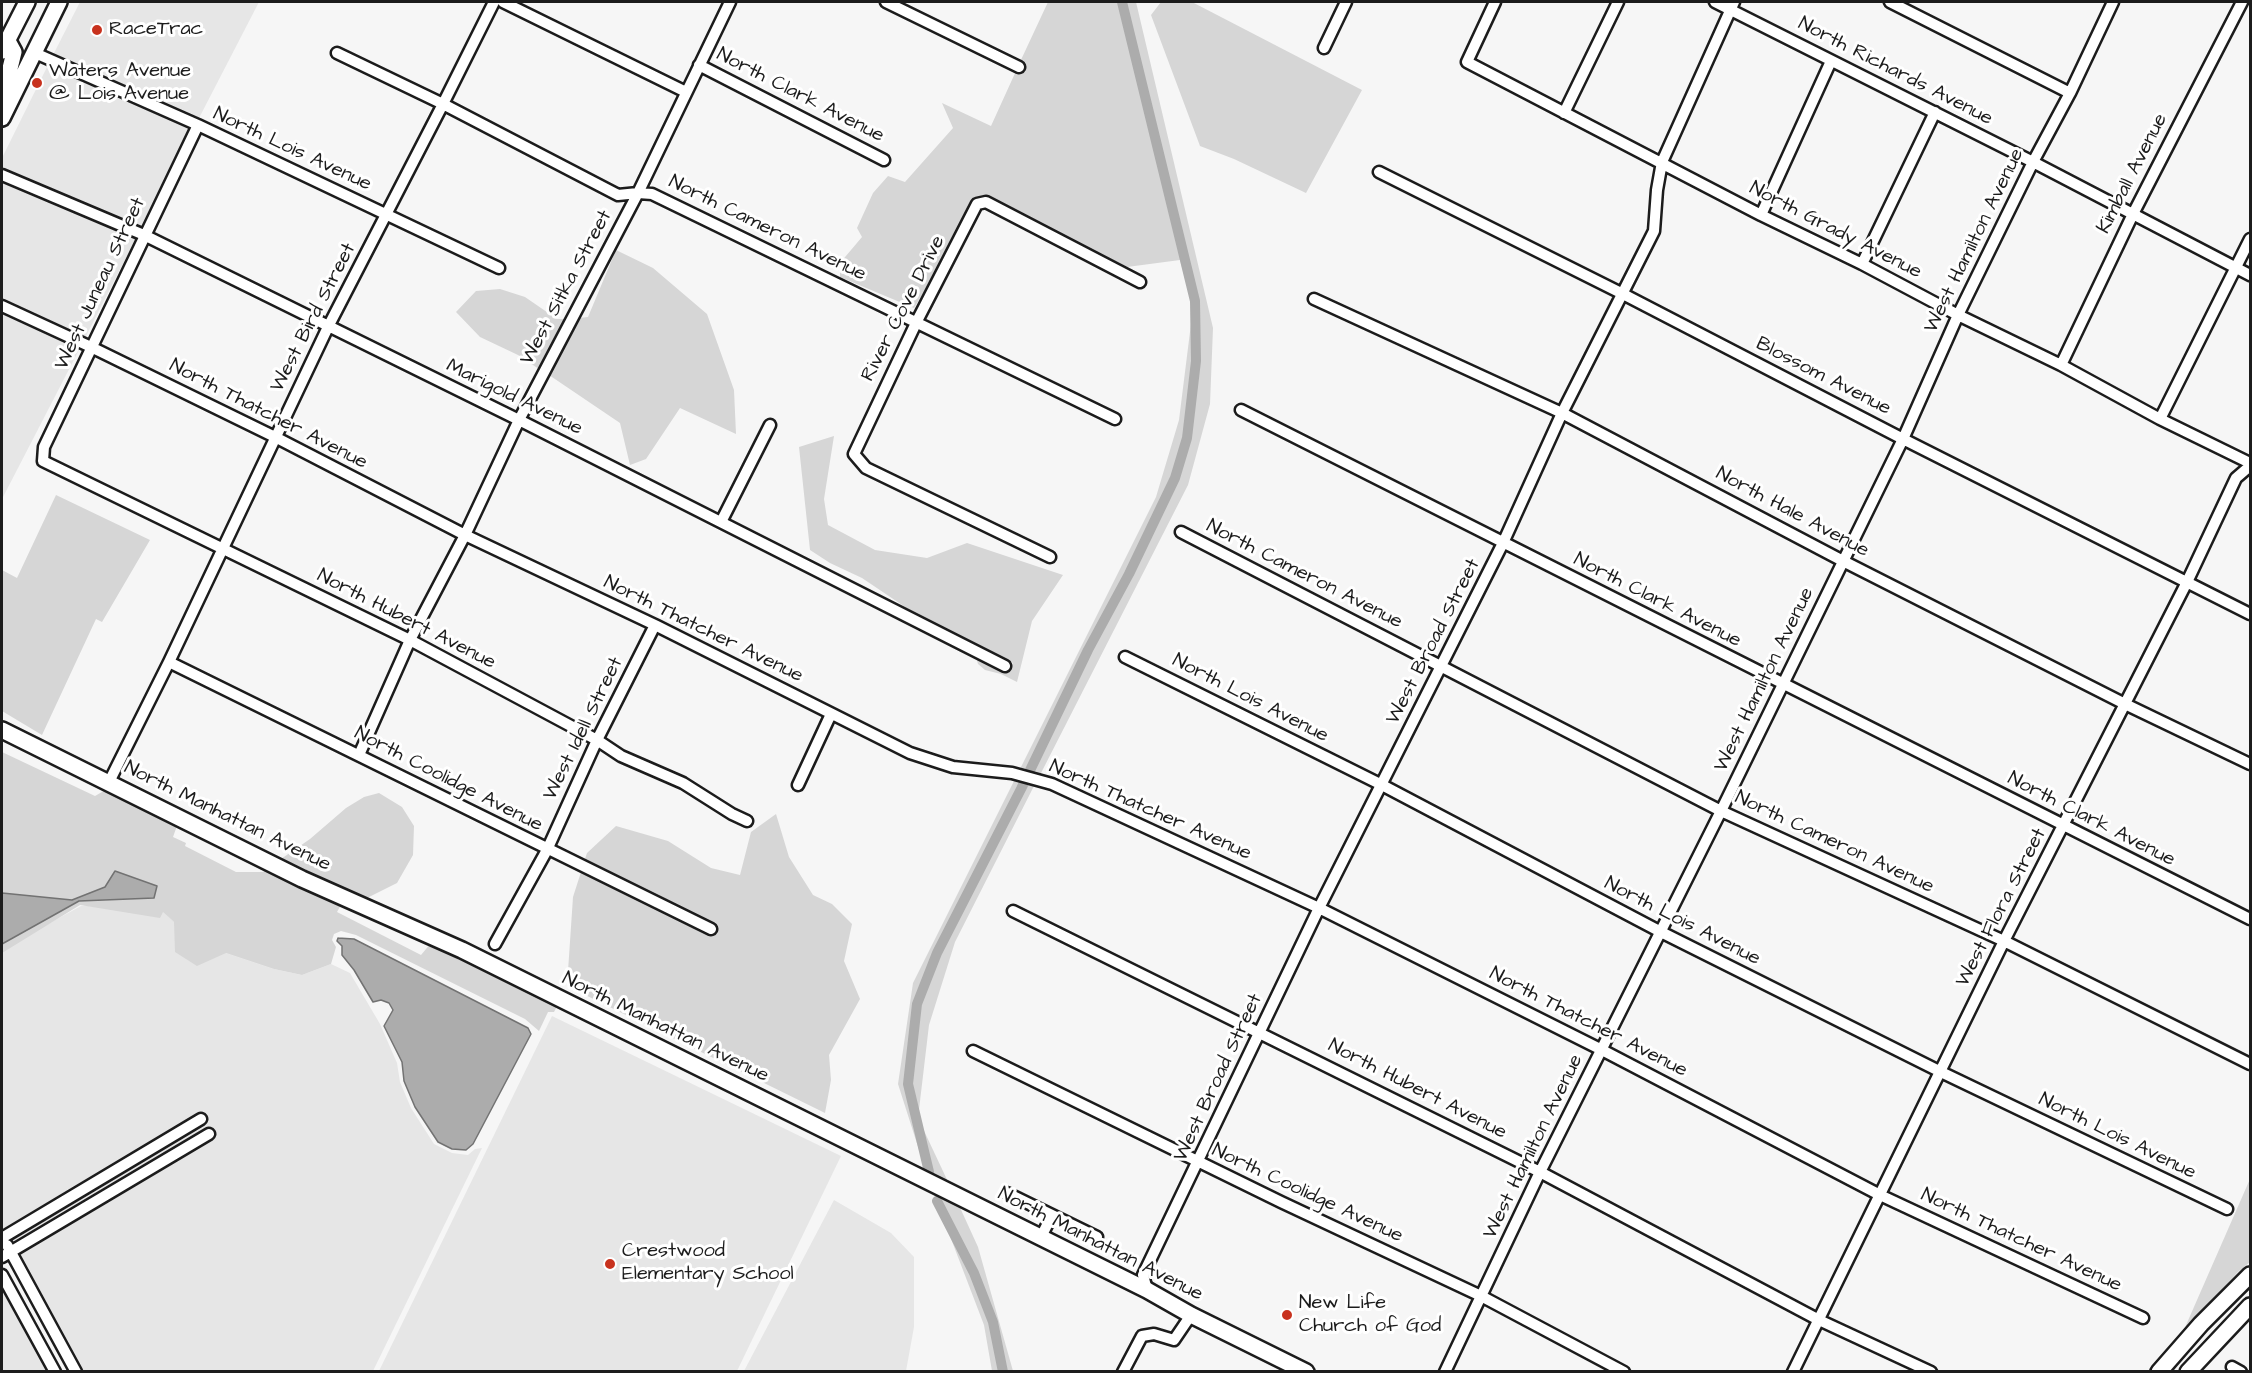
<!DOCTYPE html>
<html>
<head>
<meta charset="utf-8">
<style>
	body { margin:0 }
	#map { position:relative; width:2252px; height:1373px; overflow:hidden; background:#f6f6f6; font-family:"Architects Daughter",sans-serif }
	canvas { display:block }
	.frame { position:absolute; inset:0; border:3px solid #1c1c1c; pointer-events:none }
</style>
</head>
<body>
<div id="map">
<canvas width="2252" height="1373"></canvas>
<div class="frame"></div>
</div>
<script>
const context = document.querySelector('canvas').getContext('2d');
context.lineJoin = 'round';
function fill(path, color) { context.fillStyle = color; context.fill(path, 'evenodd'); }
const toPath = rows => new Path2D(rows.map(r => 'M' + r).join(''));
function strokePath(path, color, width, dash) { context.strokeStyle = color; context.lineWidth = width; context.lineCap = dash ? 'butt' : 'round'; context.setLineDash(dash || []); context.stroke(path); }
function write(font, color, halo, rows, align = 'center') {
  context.font = font + ' "Architects Daughter",sans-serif'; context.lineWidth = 6; context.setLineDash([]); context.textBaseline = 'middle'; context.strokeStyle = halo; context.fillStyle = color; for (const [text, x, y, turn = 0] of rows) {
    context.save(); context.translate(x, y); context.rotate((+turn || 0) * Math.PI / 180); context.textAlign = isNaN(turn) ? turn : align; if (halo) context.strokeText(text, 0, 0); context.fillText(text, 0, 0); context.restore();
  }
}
const built = toPath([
	[80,2,259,2,198,120,53,55],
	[48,65,190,128,141,228,2,169,2,158],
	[2,181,136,238,85,338,2,300],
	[2,312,80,348,2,499],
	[109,905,158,907,174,922,226,953,274,969,302,975,331,964,350,973,380,1024,397,1063,400,1082,411,1108,434,1144,452,1153,468,1155,475,1149,482,1148,373,1371,83,1371,19,1253,217,1136,210,1127,13,1244,10,1240,209,1121,203,1112,2,1231,2,949,81,906],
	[552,1016,841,1156,737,1371,379,1371],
	[834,1200,891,1233,914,1257,914,1327,906,1371,744,1371],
	[2,1286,49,1371,2,1371]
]);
const green = toPath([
	[1048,2,1136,2,1213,328,1210,404,1188,485,1040,775,1020,769,1156,497,1179,420,1193,308,1180,260,1127,267,991,199,990,196,983,195,971,201,929,284,914,308,840,277,840,263,862,237,857,228,873,193,888,176,905,182,953,128,942,103,991,126,1016,71,1022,74,1027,65,1020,62],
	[1161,2,1192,2,1362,90,1306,193,1234,159,1200,146,1151,15],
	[616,250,653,268,707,314,734,390,736,434,680,408,646,459,630,465,620,423,549,375,579,318,588,317],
	[500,289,525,297,557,319,565,319,539,369,518,355,480,337,456,312,476,291],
	[834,436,824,499,828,525,875,550,927,558,967,543,1063,575,1032,621,1017,682,1001,674,985,670,978,664,976,657,1008,673,1013,663,914,613,862,578,830,563,810,550,799,447],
	[56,495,150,540,102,622,96,619,42,735,2,711,2,570,17,578],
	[2,752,95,796,109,788,178,823,173,837,186,843,185,846,236,872,263,872,268,868,342,903,337,912,421,955,431,943,557,1006,554,1012,548,1012,539,1031,525,1019,356,935,341,931,334,934,332,940,336,947,331,964,302,975,274,969,226,953,197,966,175,952,174,922,163,912,160,918,80,905,2,953],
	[1015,779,1035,784,955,942,929,1025,918,1118,950,1186,927,1175,898,1084,913,983],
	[379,793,402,807,414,826,413,855,397,883,369,897,359,899,278,861,310,839,346,808,364,797],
	[776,814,789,857,813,895,832,904,852,924,844,961,860,999,829,1055,831,1080,825,1113,567,986,573,897,581,872,714,936,719,927,584,862,587,853,616,826,668,841,711,868,740,875,751,832],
	[2250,1179,2250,1262,2238,1272,2183,1332],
	[932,1189,957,1201,978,1247,1013,1371,992,1371,984,1325]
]);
const water = toPath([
	[115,871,157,886,154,898,79,901,2,944,2,893,72,900,105,887,115,871],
	[338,938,354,939,528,1028,531,1034,473,1144,466,1150,452,1149,438,1142,415,1107,404,1081,402,1062,384,1026,393,1010,389,1003,381,1000,373,1002,354,970,342,955,342,946,337,941,338,938]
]);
const canal = toPath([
	[929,1172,908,1084,917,1004,937,953,1021,789,1088,650,1129,574,1175,478,1187,438,1196,361,1195,301,1122,2],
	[937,1201,974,1273,993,1322,1003,1372]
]);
const street = toPath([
	[503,2,686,92],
	[886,2,1019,67],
	[1495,2,1467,62,1761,215,1862,264,1958,315,2061,365,2160,419,2250,463],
	[1715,2,2033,162,2250,275],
	[1890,2,2070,93],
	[1324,48,1346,2],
	[35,53,198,125,499,268],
	[337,53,443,104,618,195,638,193,652,194,1115,419],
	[699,65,884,160],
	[1564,113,1618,2],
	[198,125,44,447,43,461,410,640,597,740,621,756,683,783,732,814,747,821],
	[1379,172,1623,294,1903,439,2250,614],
	[2,175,144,235,519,420,1005,666],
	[1761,215,1831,61],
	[1862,264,1935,112],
	[1314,299,1562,413,1843,561,2125,704,2250,764],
	[2,306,91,347,275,437,465,535,655,625,910,753,953,767,1012,773,1052,784,1319,908,1602,1050,1880,1195,2143,1318],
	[2061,365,2133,214,2242,2],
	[1241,410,2250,919],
	[2160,419,2250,239],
	[721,522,770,425],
	[1181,532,1721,811,2004,941,2250,1064],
	[1050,557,866,468,854,454,917,321,977,204,986,202,1140,282],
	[1125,657,1382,785,1661,932,1941,1072,2227,1209],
	[169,662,711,929],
	[359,755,410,640,465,535,519,420,638,193,730,2],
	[109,782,169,662,328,327,443,104,494,2],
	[798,785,831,714],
	[1013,911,1540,1172,1819,1320,1931,1372],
	[495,944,547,850,597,740,655,625],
	[973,1051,1281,1202,1481,1296,1624,1372],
	[1007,1193,1097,1237],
	[1041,1237,1052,1215],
	[2,1238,201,1119],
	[7,1245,76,1372],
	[2,1257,209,1134],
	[2,1275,55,1372],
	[1147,1290,1143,1275,1319,908,1503,543,1562,413,1654,231,1657,190,1662,162,1734,2],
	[2232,1367,2241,1372],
	[1123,1372,1142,1336,1154,1334,1174,1340,1191,1315],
	[1445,1372,1540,1172,1721,811,1903,439,1958,315,2033,162,2070,93,2113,2],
	[1793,1372,2004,941,2187,582,2236,478,2250,466]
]);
const secondary = toPath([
	[2,51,27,2],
	[2,101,14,52,7,39],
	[2,118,59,2],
	[2,730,302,879,462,950,1147,1290,1191,1315,1306,1372],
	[2159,1372,2201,1324,2250,1275],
	[2188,1372,2250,1306]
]);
const markers = [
	[97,30,6,"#c8321e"],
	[37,83,6,"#c8321e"],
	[610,1264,6,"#c8321e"],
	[1287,1315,6,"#c8321e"]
];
const poiNames = [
	["RaceTrac",109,30],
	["Waters Avenue",49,72],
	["@ Lois Avenue",49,95],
	["Crestwood",622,1252],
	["Elementary School",622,1275],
	["New Life",1299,1304],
	["Church of God",1299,1327]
];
const streetNames = [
	["North Richards Avenue",1895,72,27],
	["North Clark Avenue",800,96,27],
	["North Lois Avenue",292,150,25],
	["Kimball Avenue",2133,174,-63],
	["North Cameron Avenue",767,229,26],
	["North Grady Avenue",1835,231,27],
	["West Hamilton Avenue",1975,241,-64],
	["West Juneau Street",101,284,-65],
	["West Sitka Street",567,288,-62],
	["River Cove Drive",904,309,-63],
	["West Bird Street",314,318,-63],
	["Blossom Avenue",1823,377,27],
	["Marigold Avenue",514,398,26],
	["North Thatcher Avenue",268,415,27],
	["North Hale Avenue",1792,513,28],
	["North Cameron Avenue",1304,575,27],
	["North Clark Avenue",1657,601,27],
	["North Hubert Avenue",406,620,27],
	["North Thatcher Avenue",703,630,26],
	["West Broad Street",1434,642,-63],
	["West Hamilton Avenue",1765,680,-64],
	["North Lois Avenue",1250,699,27],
	["West Idell Street",584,729,-64],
	["North Coolidge Avenue",448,780,27],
	["North Thatcher Avenue",1150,811,24],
	["North Manhattan Avenue",227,817,26],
	["North Clark Avenue",2091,820,27],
	["North Cameron Avenue",1834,843,25],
	["West Flora Street",2002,908,-63],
	["North Lois Avenue",1682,922,27],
	["North Thatcher Avenue",1588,1023,27],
	["North Manhattan Avenue",665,1028,26],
	["West Broad Street",1219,1078,-65],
	["North Hubert Avenue",1417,1090,27],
	["North Lois Avenue",2117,1137,26],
	["West Hamilton Avenue",1534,1147,-64],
	["North Coolidge Avenue",1307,1194,25],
	["North Thatcher Avenue",2021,1241,25],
	["North Manhattan Avenue",1100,1245,27]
];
fill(built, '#e6e6e6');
fill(green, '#d6d6d6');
fill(water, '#acacac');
strokePath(water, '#727272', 1.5);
strokePath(canal, '#acacac', 10);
strokePath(street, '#1c1c1c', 15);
strokePath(secondary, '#1c1c1c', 20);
strokePath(street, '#fff', 10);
strokePath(secondary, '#fff', 15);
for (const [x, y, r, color] of markers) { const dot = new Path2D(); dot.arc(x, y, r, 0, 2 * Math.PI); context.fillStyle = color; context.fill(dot); strokePath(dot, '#fff', 2); }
write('20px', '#1c1c1c', '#fff', poiNames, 'left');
write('20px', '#1c1c1c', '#fff', streetNames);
</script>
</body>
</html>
